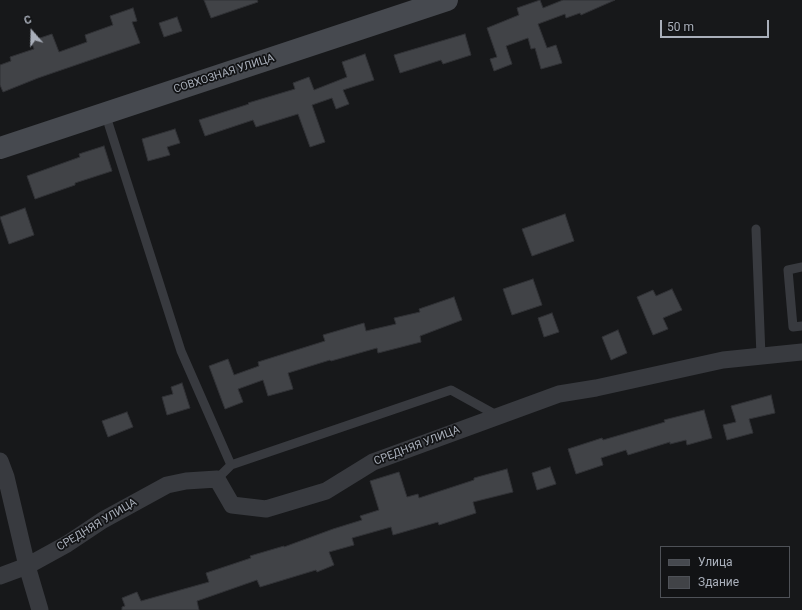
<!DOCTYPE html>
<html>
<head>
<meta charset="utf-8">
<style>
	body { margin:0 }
	#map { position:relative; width:802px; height:610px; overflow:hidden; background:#17181a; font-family:Roboto,sans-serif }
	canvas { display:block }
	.legend { position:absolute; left:660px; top:546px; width:130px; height:52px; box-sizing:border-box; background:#121315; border:1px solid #4e5157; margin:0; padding:5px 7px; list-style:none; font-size:12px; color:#a9afba }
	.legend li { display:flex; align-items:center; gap:8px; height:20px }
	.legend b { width:20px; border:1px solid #4e5157 }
	.north { position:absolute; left:12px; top:12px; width:40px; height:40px; -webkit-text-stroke:3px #121315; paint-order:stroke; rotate:340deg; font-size:11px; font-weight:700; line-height:16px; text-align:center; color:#a9afba }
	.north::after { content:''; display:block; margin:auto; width:14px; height:18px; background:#a9afba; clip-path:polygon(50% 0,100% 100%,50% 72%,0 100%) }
	.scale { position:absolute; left:660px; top:20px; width:109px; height:18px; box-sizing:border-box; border:2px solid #a9afba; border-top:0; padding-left:5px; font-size:12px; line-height:14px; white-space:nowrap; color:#a9afba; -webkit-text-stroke:3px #121315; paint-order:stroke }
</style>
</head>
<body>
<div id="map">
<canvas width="802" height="610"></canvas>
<ul class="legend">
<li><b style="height:5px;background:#46494f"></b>Улица</li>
<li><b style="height:11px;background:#414347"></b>Здание</li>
</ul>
<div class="north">С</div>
<div class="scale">50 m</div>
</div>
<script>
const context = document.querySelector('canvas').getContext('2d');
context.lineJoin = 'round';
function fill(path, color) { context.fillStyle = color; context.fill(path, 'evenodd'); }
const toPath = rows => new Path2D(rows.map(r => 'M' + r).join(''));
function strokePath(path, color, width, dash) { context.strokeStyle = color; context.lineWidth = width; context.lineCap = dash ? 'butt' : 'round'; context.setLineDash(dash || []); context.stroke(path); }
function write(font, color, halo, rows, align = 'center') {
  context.font = font + ' Roboto,sans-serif'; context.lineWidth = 3.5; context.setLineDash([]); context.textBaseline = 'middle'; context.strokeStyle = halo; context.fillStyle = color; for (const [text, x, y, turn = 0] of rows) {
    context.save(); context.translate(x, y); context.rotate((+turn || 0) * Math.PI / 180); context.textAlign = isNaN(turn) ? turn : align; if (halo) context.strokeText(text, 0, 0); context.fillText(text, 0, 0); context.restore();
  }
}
const building = toPath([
	[204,0,257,0,258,2,211,18,204,0],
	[540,0,543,8,563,0,615,0,581,15,580,13,566,18,565,14,538,24,547,48,556,45,562,63,541,69,535,48,531,49,528,38,506,46,512,64,494,71,490,59,497,57,487,28,519,15,517,8,540,0],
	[133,8,137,21,132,22,140,43,38,78,3,92,0,85,0,65,11,61,10,57,34,49,31,41,52,34,59,52,87,42,85,35,113,25,110,16,133,8],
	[177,17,182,31,164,37,159,23,177,17],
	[465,34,471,55,443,64,441,60,400,73,394,55,465,34],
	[365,54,374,80,343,90,349,104,336,109,332,98,312,105,325,142,310,147,298,114,256,127,253,120,205,136,199,120,249,104,248,103,295,89,293,83,309,77,314,90,347,77,342,62,365,54],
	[175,129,180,143,167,147,170,155,148,161,142,139,175,129],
	[104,146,112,171,75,183,75,185,35,199,27,176,80,157,79,154,104,146],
	[25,208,34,235,9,244,0,217,25,208],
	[565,214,574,241,532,256,522,229,565,214],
	[533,279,542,305,512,315,503,289,533,279],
	[672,289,682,310,663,318,668,329,653,335,637,297,653,290,656,296,672,289],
	[454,297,462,320,420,336,421,342,378,353,377,348,331,361,330,360,288,373,293,389,268,396,263,380,238,389,243,402,225,409,209,366,228,359,234,375,259,366,258,362,325,341,323,335,364,323,366,331,396,324,394,318,420,312,419,309,454,297],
	[552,313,559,332,544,337,538,318,552,313],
	[618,330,627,353,611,360,602,337,618,330],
	[182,383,190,408,167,415,162,397,173,394,171,387,182,383],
	[771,395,775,413,749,419,753,433,727,440,723,425,736,422,731,406,771,395],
	[704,410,712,438,687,445,686,440,670,444,670,442,628,455,626,450,601,458,603,465,576,474,568,449,602,438,603,440,665,422,664,420,704,410],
	[127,412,133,427,108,437,102,421,127,412],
	[550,467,556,484,537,490,532,473,550,467],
	[507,469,513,492,473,502,476,513,439,525,438,522,393,535,391,527,352,538,354,545,329,552,334,565,317,572,316,570,260,587,257,580,197,601,199,610,122,610,122,607,125,606,122,598,137,592,141,601,209,582,206,573,251,558,250,556,284,546,284,547,333,529,362,520,360,516,379,510,370,481,399,472,407,497,418,494,419,498,474,480,474,478,507,469]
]);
const lane = toPath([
	[105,113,181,351,231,465,217,479],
	[756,229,761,356],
	[802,267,788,270,793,327,802,326],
	[231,465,451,390,498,416]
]);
const street = toPath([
	[0,461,6,477,27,566,40,610],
	[0,576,27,566,67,544,103,520,167,485,186,481,217,479,232,505,266,509,326,491,373,462,559,394,596,388,723,360,802,352]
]);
const secondary = toPath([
	[0,148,447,0]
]);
const streetNames = [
	["СОВХОЗНАЯ УЛИЦА",224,74,-18],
	["СРЕДНЯЯ УЛИЦА",417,446,-21],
	["СРЕДНЯЯ УЛИЦА",97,525,-31]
];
fill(building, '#414347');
strokePath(building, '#313236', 1);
strokePath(lane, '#383a3f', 9);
strokePath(street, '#383a3f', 17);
strokePath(secondary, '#46494f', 22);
write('11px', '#a9afba', '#121315', streetNames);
</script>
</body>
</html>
